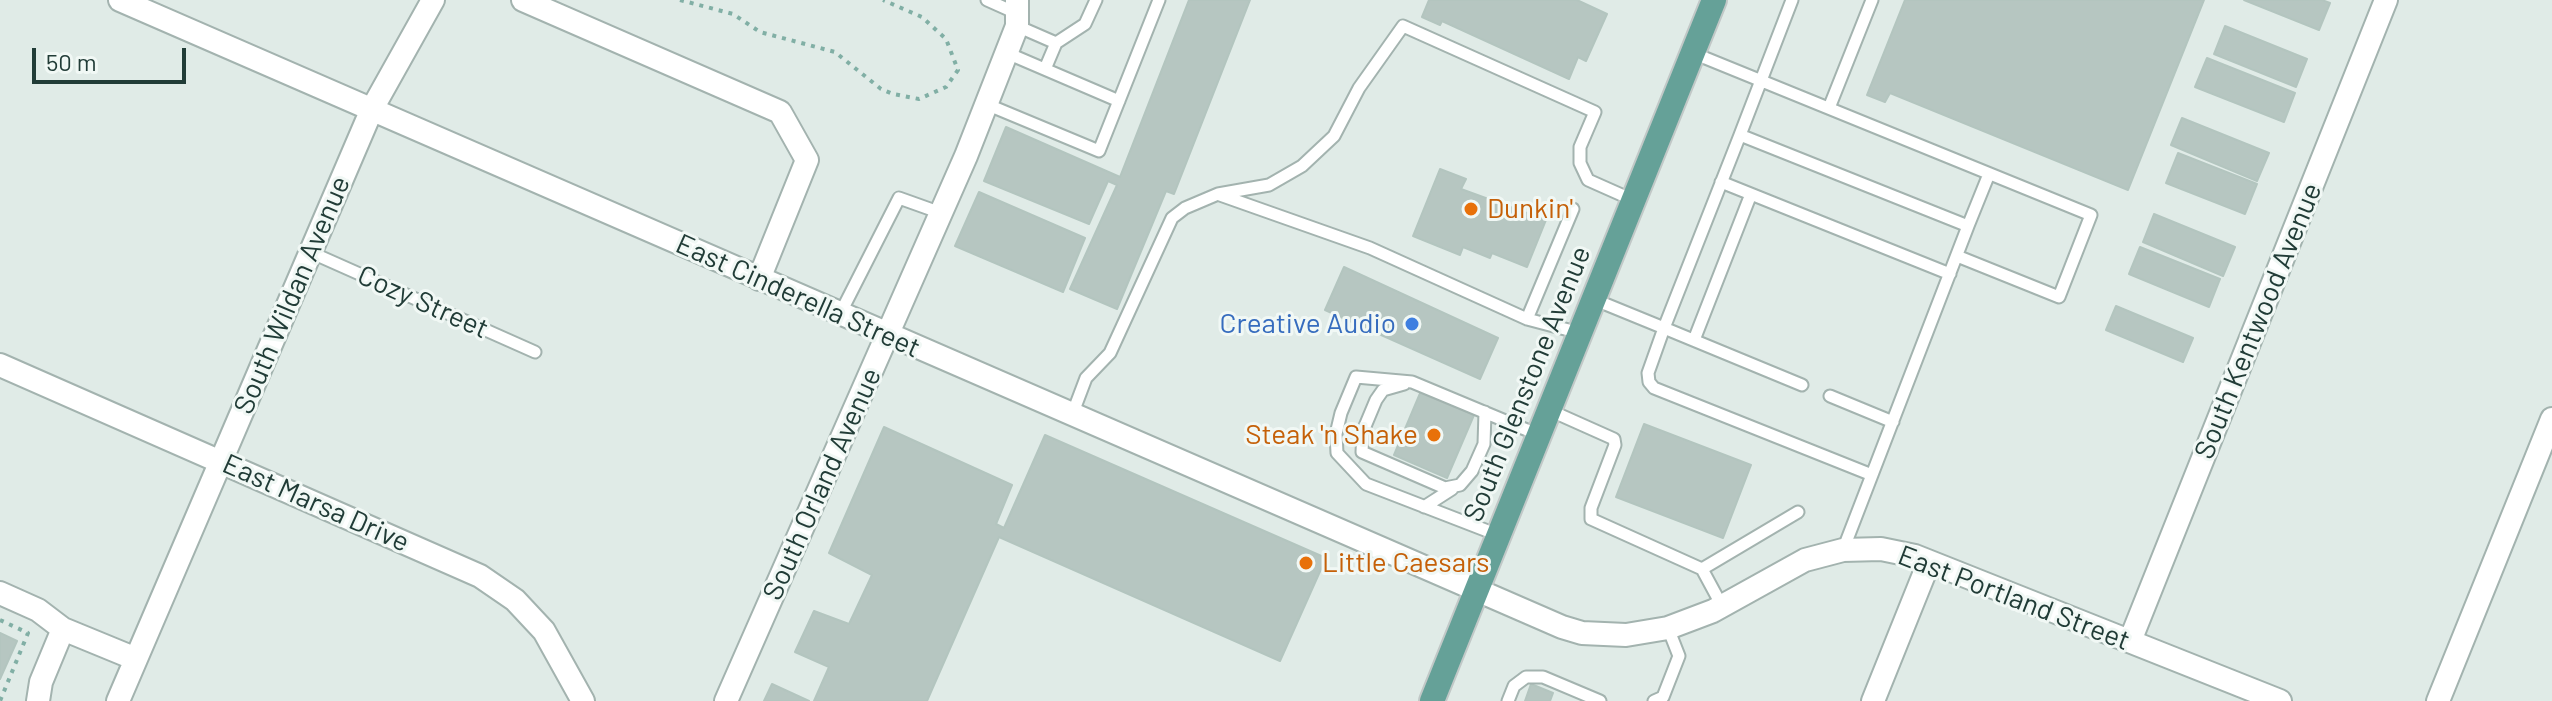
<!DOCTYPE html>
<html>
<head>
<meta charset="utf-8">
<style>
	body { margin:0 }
	#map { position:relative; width:2552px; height:701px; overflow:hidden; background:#e0ebe7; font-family:Barlow,sans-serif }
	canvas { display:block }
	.scale { position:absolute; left:32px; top:48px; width:154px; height:36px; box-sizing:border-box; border:4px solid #213c37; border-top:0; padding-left:10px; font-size:24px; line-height:28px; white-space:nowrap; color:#213c37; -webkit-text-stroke:6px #f1f8f5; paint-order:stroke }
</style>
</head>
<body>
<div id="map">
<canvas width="2552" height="701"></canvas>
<div class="scale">50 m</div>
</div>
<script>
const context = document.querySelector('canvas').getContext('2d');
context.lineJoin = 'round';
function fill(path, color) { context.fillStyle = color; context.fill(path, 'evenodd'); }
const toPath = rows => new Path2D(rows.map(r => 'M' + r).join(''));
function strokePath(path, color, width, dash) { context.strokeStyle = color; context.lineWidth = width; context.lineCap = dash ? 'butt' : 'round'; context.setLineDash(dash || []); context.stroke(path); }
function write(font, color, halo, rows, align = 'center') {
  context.font = font + ' Barlow,sans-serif'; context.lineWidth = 6; context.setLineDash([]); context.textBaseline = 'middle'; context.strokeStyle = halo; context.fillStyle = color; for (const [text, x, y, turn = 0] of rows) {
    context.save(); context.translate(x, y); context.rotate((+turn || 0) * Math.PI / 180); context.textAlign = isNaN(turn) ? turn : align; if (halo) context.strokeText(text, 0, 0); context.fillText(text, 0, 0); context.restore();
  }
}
const building = toPath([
	[1189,0,1250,0,1174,194,1166,191,1117,309,1070,289,1117,185,1108,181,1089,224,984,181,1006,127,1120,177,1189,0],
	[1429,0,1577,0,1607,14,1586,61,1578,57,1569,79,1442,21,1440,25,1422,17,1429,0],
	[1905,0,2204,0,2128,190,1890,93,1885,102,1867,95,1905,0],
	[2244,0,2322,0,2330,3,2319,30,2244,0],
	[2225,26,2307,59,2296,87,2214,54,2225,26],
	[2207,58,2295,93,2284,122,2195,87,2207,58],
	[2182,118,2269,153,2257,181,2171,145,2182,118],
	[2178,153,2257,184,2245,214,2166,183,2178,153],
	[1440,169,1466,179,1461,189,1546,220,1527,267,1492,253,1490,258,1463,247,1460,255,1413,236,1440,169],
	[979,192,1085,238,1063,292,955,246,979,192],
	[2154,214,2235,247,2223,276,2143,242,2154,214],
	[2140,247,2220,279,2209,307,2129,274,2140,247],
	[1344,267,1498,338,1480,379,1325,310,1344,267],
	[2116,306,2193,338,2183,362,2106,330,2116,306],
	[1421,391,1474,415,1447,478,1394,455,1421,391],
	[1644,424,1751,465,1723,538,1616,497,1644,424],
	[884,427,1012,485,996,524,1004,528,1045,435,1326,558,1280,661,999,537,927,701,814,701,829,667,795,652,814,611,849,624,872,575,829,553,884,427],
	[0,633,17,641,0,679,0,633],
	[772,684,809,701,764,701,772,684],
	[1531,684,1553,693,1550,701,1525,701,1531,684]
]);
const path = toPath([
	[680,0,733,14,760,32,835,52,881,89,893,94,919,99,946,87,958,70,946,39,922,17,883,0],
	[0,620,28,633,0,701]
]);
const service = toPath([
	[987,0,1016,13],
	[1017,26,1056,43,1085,24,1096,0],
	[1007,53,1119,101],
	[1693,53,2091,215,2059,297,1957,256],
	[1045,69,1056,43],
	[986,104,1099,151,1159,0],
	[1829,108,1872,0],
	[1740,135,1792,0],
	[1721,182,1950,274],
	[1220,195,1370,248,1527,319],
	[1573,209,1527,319,1580,333],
	[1968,226,1989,174],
	[310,252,535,352],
	[1593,299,1664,328,1740,135,1968,226,1843,550],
	[840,314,899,198,941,213],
	[1694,340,1751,194],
	[1404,384,1383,390,1376,400,1363,431,1362,452,1445,488,1460,485,1472,471,1484,444,1485,412],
	[1802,385,1664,328,1648,373,1649,382,1654,388,1872,475],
	[1830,396,1893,422],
	[1549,410,1614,439,1615,445,1591,508,1591,519,1702,569,1722,606],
	[1072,415,1086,378,1110,353,1172,218,1185,208,1218,194,1269,185,1302,166,1334,136,1359,88,1403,26,1595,112,1580,147,1580,163,1588,180,1633,200],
	[1424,507,1452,489],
	[1498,535,1366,484,1337,453,1336,434,1341,413,1356,377,1412,382,1539,435],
	[1702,569,1798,512],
	[1508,701,1514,686,1526,677,1543,677,1600,701],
	[1654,701,1663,697,1679,656,1668,628]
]);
const minor = toPath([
	[120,0,1562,627,1582,633,1626,635,1668,628,1713,611,1805,560,1843,550,1881,549,1915,556,2280,701],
	[523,0,780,112,807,160,759,279],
	[0,365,480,576,515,600,544,631,583,701],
	[0,593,38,610,63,629],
	[2130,641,2386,0],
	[38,701,41,682,63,629,136,659],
	[118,701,372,109,433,0],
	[726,701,966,156,1017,26,1017,0],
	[1873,701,1929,562],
	[2438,701,2552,419]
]);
const primary = toPath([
	[1432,701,1714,0]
]);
const markers = [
	[1471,209,8,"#e8710a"],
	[1412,324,8,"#3f7fe0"],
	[1434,435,8,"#e8710a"],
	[1306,563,8,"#e8710a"]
];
const foodNames = [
	["Dunkin'",1487,209],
	["Steak 'n Shake",1418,435,"right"],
	["Little Caesars",1322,563]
];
const streetNames = [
	["South Wildan Avenue",292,295,-67],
	["East Cinderella Street",798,296,24],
	["Cozy Street",423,302,24],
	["South Kentwood Avenue",2258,321,-68],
	["South Glenstone Avenue",1527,384,-68],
	["South Orland Avenue",822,484,-66],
	["East Marsa Drive",316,503,24],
	["East Portland Street",2014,598,21]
];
const shopNames = [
	["Creative Audio",1396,324]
];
fill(building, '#b6c6c1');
strokePath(building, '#b3c5bf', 2);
strokePath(service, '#a3b3af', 15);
strokePath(minor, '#a3b3af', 26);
strokePath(primary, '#c1c8c7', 28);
strokePath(path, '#81afa5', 4, [4, 6]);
strokePath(service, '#fff', 11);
strokePath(minor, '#fff', 22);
strokePath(primary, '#65a198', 24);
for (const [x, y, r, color] of markers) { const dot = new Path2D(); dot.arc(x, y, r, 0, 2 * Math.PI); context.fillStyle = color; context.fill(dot); strokePath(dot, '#f1f8f5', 3); }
write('28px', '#c56008', '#f1f8f5', foodNames, 'left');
write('28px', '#213c37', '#f1f8f5', streetNames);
write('28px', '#366cbe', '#f1f8f5', shopNames, 'right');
</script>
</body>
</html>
